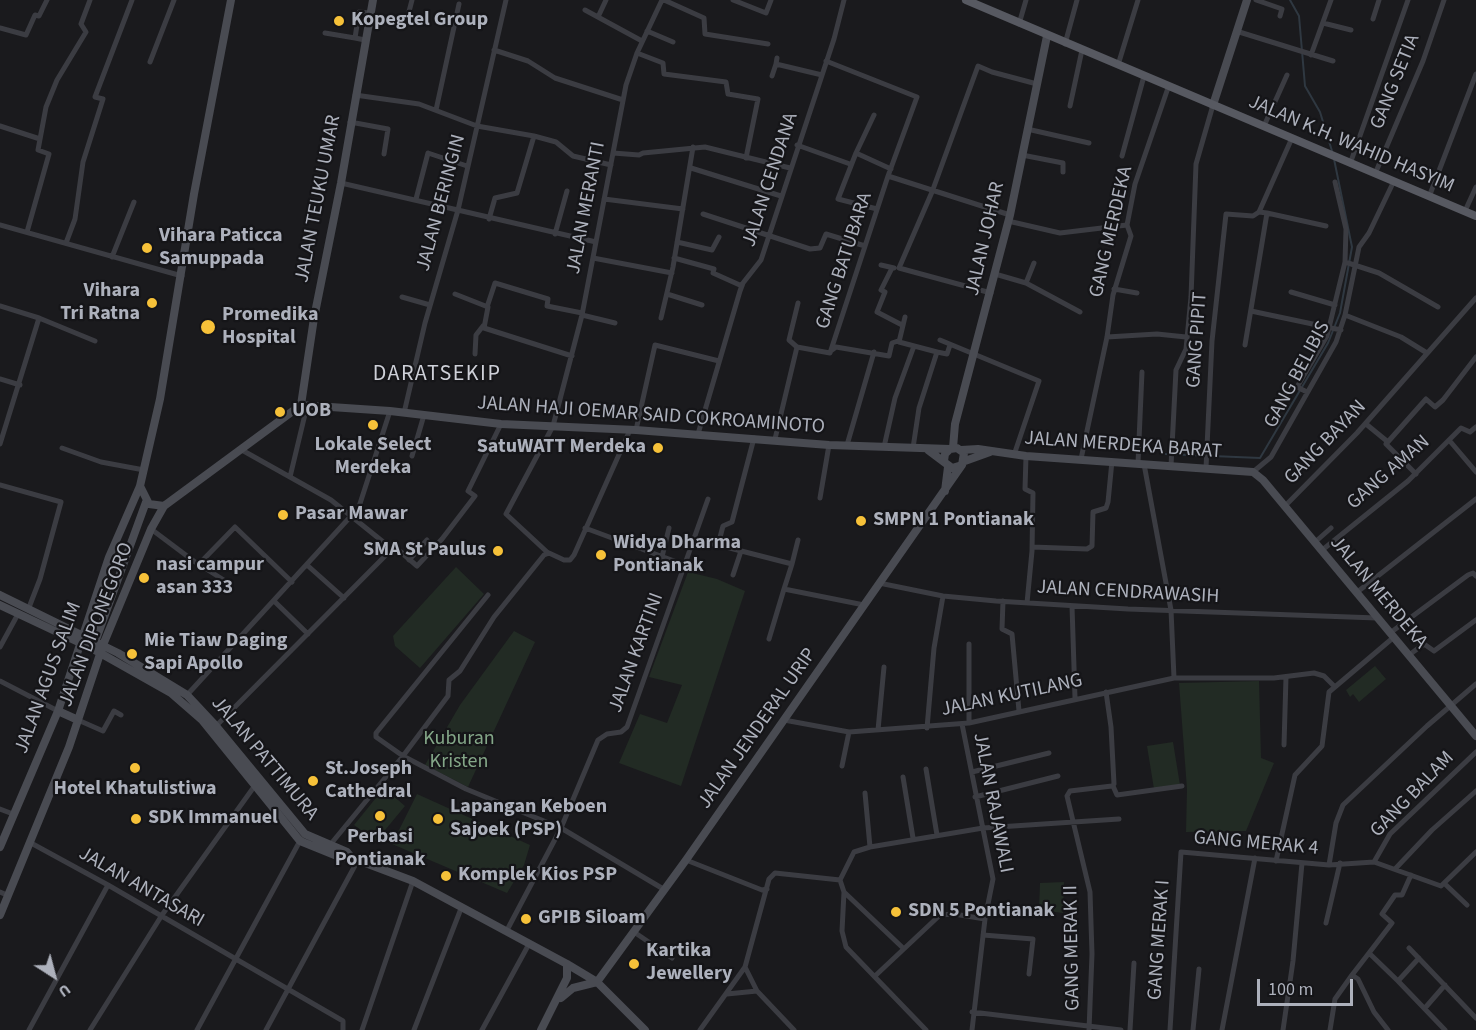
<!DOCTYPE html>
<html>
<head>
<meta charset="utf-8">
<style>
	body { margin:0 }
	#map { position:relative; width:1476px; height:1030px; overflow:hidden; background:#1a1a1d; font-family:"Source Sans 3",sans-serif }
	canvas { display:block }
	.north { position:absolute; left:24px; top:946px; width:60px; height:60px; -webkit-text-stroke:4px #151518; paint-order:stroke; rotate:144deg; font-size:16px; font-weight:700; line-height:24px; text-align:center; color:#adb1bc }
	.north::after { content:''; display:block; margin:auto; width:21px; height:27px; background:#adb1bc; clip-path:polygon(50% 0,100% 100%,50% 72%,0 100%) }
	.scale { position:absolute; left:1257px; top:979px; width:96px; height:27px; box-sizing:border-box; border:3px solid #adb1bc; border-top:0; padding-left:8px; font-size:18px; line-height:21px; white-space:nowrap; color:#adb1bc; -webkit-text-stroke:4px #151518; paint-order:stroke }
</style>
</head>
<body>
<div id="map">
<canvas width="1476" height="1030"></canvas>
<div class="north">U</div>
<div class="scale">100 m</div>
</div>
<script>
const context = document.querySelector('canvas').getContext('2d');
context.lineJoin = 'round';
function fill(path, color) { context.fillStyle = color; context.fill(path, 'evenodd'); }
const toPath = rows => new Path2D(rows.map(r => 'M' + r).join(''));
function strokePath(path, color, width, dash) { context.strokeStyle = color; context.lineWidth = width; context.lineCap = dash ? 'butt' : 'round'; context.setLineDash(dash || []); context.stroke(path); }
function write(font, color, halo, rows, align = 'center') {
  context.font = font + ' "Source Sans 3",sans-serif'; context.lineWidth = 4.5; context.setLineDash([]); context.textBaseline = 'middle'; context.strokeStyle = halo; context.fillStyle = color; for (const [text, x, y, turn = 0] of rows) {
    context.save(); context.translate(x, y); context.rotate((+turn || 0) * Math.PI / 180); context.textAlign = isNaN(turn) ? turn : align; if (halo) context.strokeText(text, 0, 0); context.fillText(text, 0, 0); context.restore();
  }
}
const green = toPath([
	[456,567,484,594,420,668,395,646,393,636],
	[688,572,717,579,745,591,681,786,619,763,640,714,667,723,682,685,649,677],
	[514,631,535,642,468,787,425,765,460,705],
	[1375,666,1386,679,1359,702,1353,694,1350,697,1346,690],
	[1259,681,1261,758,1274,763,1246,831,1186,832,1187,789,1179,683],
	[1173,742,1180,785,1154,789,1147,746],
	[384,788,405,806,376,841,354,825],
	[417,794,530,845,524,865,507,893,392,844],
	[1064,882,1063,913,1039,910,1040,883]
]);
const stream = toPath([
	[1290,0,1299,16,1305,86,1320,112,1332,151],
	[1165,454,1260,458,1328,343,1340,313,1352,247,1334,159]
]);
const street = toPath([
	[664,0,704,18,705,34,768,44],
	[733,0,766,13,771,0],
	[1256,0,1282,9,1280,16],
	[585,10,642,41],
	[598,17,606,0],
	[1373,19,1379,0],
	[406,23,412,0],
	[1323,23,1351,30],
	[1019,24,1026,0],
	[0,28,26,35,35,15,39,16,47,0],
	[647,31,673,42],
	[1236,31,1333,61],
	[325,33,355,38],
	[365,40,355,38,359,12,370,13],
	[1065,44,1077,0],
	[494,50,528,61,555,78,623,100],
	[637,53,663,63,664,74,726,82,728,94,758,99,746,158],
	[1311,55,1331,0],
	[777,58,776,64,822,75],
	[826,61,917,97,888,176],
	[150,62,174,0],
	[1118,65,1138,0],
	[772,76,776,64],
	[355,95,419,104,477,126,534,136,556,142,573,156,611,165],
	[1070,106,1082,50],
	[436,110,459,4],
	[874,115,856,153,891,169],
	[350,122,388,129,384,154],
	[0,126,40,139],
	[1264,126,1287,75],
	[1027,129,1089,143],
	[797,145,850,164],
	[613,153,639,155,643,153,705,147,790,168],
	[856,153,838,199,877,209],
	[1022,155,1063,163,1063,172],
	[1122,156,1144,76],
	[1350,164,1408,0],
	[691,168,781,196],
	[1375,174,1423,61,1444,0],
	[1335,182,1346,229,1345,262],
	[341,183,596,242],
	[1429,197,1476,74],
	[416,199,428,153,467,166],
	[604,199,683,209],
	[1465,211,1476,187],
	[1259,212,1292,138],
	[703,214,810,249,820,248,826,234,865,246],
	[489,219,495,198,517,193,534,136],
	[1008,221,1060,233,1127,225],
	[0,225,182,276],
	[27,232,49,154,38,150,46,107,57,80,86,32,81,24,90,0],
	[555,234,567,191],
	[677,242,712,250,719,237],
	[66,243,75,219,83,162,103,99,95,97,132,0],
	[112,257,134,202],
	[593,258,672,273],
	[674,258,714,269,713,273,742,286],
	[881,265,894,268],
	[892,268,881,290,885,292,877,312,902,325],
	[995,274,1026,283,1034,263],
	[1026,283,1080,312],
	[1114,289,1137,293],
	[1291,292,1335,305],
	[991,293,899,268,932,192,978,66,992,72,1037,84],
	[455,294,488,307,484,328,572,356],
	[667,294,702,305],
	[402,297,430,305],
	[0,306,39,318,0,444],
	[487,307,495,283,548,299,547,306,582,313],
	[1251,311,1341,330],
	[582,315,615,323],
	[1345,315,1401,337,1427,353],
	[905,317,899,342,937,352,919,408,913,448],
	[39,318,95,341],
	[661,318,673,267,693,147],
	[1107,337,1157,334,1186,337],
	[940,340,1039,381,1014,455],
	[1245,345,1267,213],
	[797,347,789,340,798,303],
	[832,350,836,347,889,356,892,343,898,341],
	[937,352,947,354,950,345],
	[475,354,476,335,483,326],
	[0,379,20,385],
	[1307,392,1297,387,1327,336,1345,262,1379,273,1438,307],
	[404,413,425,323,458,210,506,0],
	[1366,424,1388,442],
	[636,430,655,345,719,361],
	[698,434,740,291,743,283,761,260,834,39,844,0],
	[775,439,797,347,830,353,888,176,1010,215],
	[1449,440,1476,472],
	[847,445,874,352],
	[884,447,895,398,914,346],
	[62,448,101,462,144,470],
	[412,456,424,415],
	[1026,456,1025,489,1033,493,1032,551,1027,603],
	[1081,459,1107,337,1113,295,1131,236,1127,225,1135,184,1169,85],
	[1138,463,1142,372],
	[1144,464,1171,610,1174,678,1274,678,1314,673,1324,676,1335,687],
	[1171,466,1176,370,1186,349,1191,297,1196,164,1213,105],
	[1206,468,1212,341,1226,214,1253,216,1259,212,1267,213,1326,226],
	[1253,472,1271,457,1336,342,1345,315,1359,247,1369,233,1393,183],
	[1416,474,1386,444,1426,399,1435,407,1443,400,1476,357],
	[290,477,307,406],
	[0,485,61,502,40,579,28,610],
	[820,498,829,445],
	[1284,507,1357,433,1476,298],
	[355,519,390,411],
	[585,528,685,565],
	[151,529,195,562,227,582],
	[694,540,718,545,723,526,732,522,754,438],
	[1314,543,1331,528],
	[718,545,792,564,784,589,864,605],
	[394,546,417,566,442,539,475,496,468,491,501,424],
	[1032,547,1087,549,1092,546,1093,512,1106,508,1108,502,1112,461],
	[1321,551,1408,481,1461,428,1470,432,1476,427],
	[547,552,506,514,553,426,582,315,626,85,637,53,662,0],
	[662,557,669,528],
	[409,560,427,540],
	[199,564,235,527,292,582],
	[792,564,798,540],
	[307,565,344,598],
	[733,575,741,551],
	[879,583,943,596,996,601,1128,609,1377,618],
	[1356,593,1476,499],
	[488,595,376,733,376,737,403,756,448,696,449,680,460,671,494,617,544,555,549,553,564,560,570,560,574,555,630,430],
	[274,601,308,634],
	[1003,601,1002,629,1012,634,1019,711],
	[1072,606,1075,698],
	[1390,633,1468,575,1473,573,1476,576],
	[769,639,784,589],
	[0,647,18,614],
	[1409,655,1424,644,1434,651,1476,620],
	[0,681,58,711],
	[187,695,351,516,331,500,240,449],
	[78,720,103,731,114,711,121,715],
	[784,720,849,732,969,723,1174,678],
	[969,723,969,644],
	[962,724,993,879,985,919,972,1030],
	[216,726,392,549,351,516],
	[927,728,934,648,943,596],
	[878,730,884,667],
	[1284,745,1286,677],
	[842,766,849,732],
	[926,769,937,835],
	[972,772,1049,753],
	[903,777,913,838],
	[1113,786,1117,795,1182,786],
	[865,793,870,847],
	[975,797,1058,776],
	[0,809,13,814],
	[31,843,108,885,343,1021,343,1030],
	[330,845,403,756,466,789,561,828,665,890],
	[686,860,762,890,767,889],
	[1276,861,1295,775,1322,746,1329,692,1394,637],
	[1374,862,1390,834,1476,752],
	[1329,865,1336,823,1343,805,1427,726,1476,684],
	[1396,868,1432,830,1476,791],
	[840,880,844,892,842,931,846,947,926,1030],
	[1445,884,1467,905],
	[0,892,7,895],
	[844,892,903,948],
	[1326,923,1340,863],
	[506,932,561,828,598,740,607,734,621,732,627,727,708,499],
	[634,932,672,958],
	[983,935,1033,939,1029,974],
	[1409,948,1476,1018],
	[1369,953,1392,923,1382,914,1395,895,1402,895,1411,875],
	[745,967,757,991,794,1030],
	[1352,975,1369,953,1398,981,1419,958],
	[875,976,940,915,954,914,985,919],
	[1398,981,1445,1030],
	[727,994,757,991],
	[1425,1008,1445,985],
	[972,1012,1121,1030],
	[29,1030,108,885],
	[90,1030,162,915,256,784],
	[197,1030,301,839],
	[266,1030,358,860],
	[362,1030,413,881],
	[414,1030,462,906],
	[482,1030,529,944],
	[700,1030,745,967,769,879,775,873,840,880,854,852,870,847,983,828,1119,819],
	[1089,1030,1092,954,1090,892,1067,796,1070,791,1112,786,1114,784,1111,727,1106,692],
	[1130,1030,1134,963],
	[1170,1030,1181,852,1329,865,1374,862,1441,886,1476,852],
	[1193,1030,1199,969],
	[1222,1030,1255,858],
	[1283,1030,1293,961,1302,863],
	[1330,1030,1335,999,1352,975,1358,979,1374,1012,1388,1030]
]);
const secondary = toPath([
	[1213,105,1247,0],
	[301,405,390,411,501,424,636,430,829,445,950,449],
	[301,405,314,318,341,183,373,0],
	[953,448,955,424,1010,215,1047,36],
	[928,450,952,468,962,465,964,453,957,448,950,449,945,454,944,461],
	[961,450,978,449,1026,456,1253,472,1263,480,1476,736],
	[965,461,990,452],
	[140,486,149,504,164,506],
	[945,491,948,467],
	[0,595,118,653,187,695,216,726,305,834,347,852,352,858,413,881,567,964,597,982,645,1030],
	[0,605,93,649,171,693,202,720,300,841,342,858,352,858],
	[94,645,146,502],
	[58,711,78,720],
	[0,847,58,711,109,557,140,486,160,399,194,194,231,0],
	[0,915,69,747,103,645,151,529,164,506,301,405],
	[597,982,686,860,962,465],
	[561,998,573,988,597,982],
	[541,1030,567,978,567,964]
]);
const primary = toPath([
	[966,0,1476,216]
]);
const markers = [
	[339,21,6,"#f6c139"],
	[147,248,6,"#f6c139"],
	[152,303,6,"#f6c139"],
	[208,327,8,"#f6c139"],
	[280,412,6,"#f6c139"],
	[373,425,6,"#f6c139"],
	[658,448,6,"#f6c139"],
	[283,515,6,"#f6c139"],
	[861,521,6,"#f6c139"],
	[498,551,6,"#f6c139"],
	[601,555,6,"#f6c139"],
	[144,578,6,"#f6c139"],
	[132,654,6,"#f6c139"],
	[135,768,6,"#f6c139"],
	[313,781,6,"#f6c139"],
	[380,816,6,"#f6c139"],
	[136,819,6,"#f6c139"],
	[438,819,6,"#f6c139"],
	[446,876,6,"#f6c139"],
	[896,912,6,"#f6c139"],
	[526,919,6,"#f6c139"],
	[634,964,6,"#f6c139"]
];
const poiNames = [
	["Kopegtel Group",351,21],
	["Vihara Paticca",159,237],
	["Samuppada",159,260],
	["Vihara",140,292,"right"],
	["Tri Ratna",140,315,"right"],
	["Promedika",222,316],
	["Hospital",222,339],
	["UOB",292,412],
	["Lokale Select",373,446,"center"],
	["Merdeka",373,469,"center"],
	["SatuWATT Merdeka",646,448,"right"],
	["Pasar Mawar",295,515],
	["SMPN 1 Pontianak",873,521],
	["Widya Dharma",613,544],
	["Pontianak",613,567],
	["SMA St Paulus",486,551,"right"],
	["nasi campur",156,566],
	["asan 333",156,589],
	["Mie Tiaw Daging",144,642],
	["Sapi Apollo",144,665],
	["St.Joseph",325,770],
	["Cathedral",325,793],
	["Hotel Khatulistiwa",135,790,"center"],
	["Lapangan Keboen",450,808],
	["Sajoek (PSP)",450,831],
	["SDK Immanuel",148,819],
	["Perbasi",380,838,"center"],
	["Pontianak",380,861,"center"],
	["Komplek Kios PSP",458,876],
	["SDN 5 Pontianak",908,912],
	["GPIB Siloam",538,919],
	["Kartika",646,952],
	["Jewellery",646,975]
];
const streetNames = [
	["GANG SETIA",1396,82,-68],
	["JALAN K.H. WAHID HASYIM",1351,145,23],
	["JALAN CENDANA",771,180,-72],
	["JALAN TEUKU UMAR",319,199,-79],
	["JALAN BERINGIN",442,203,-75],
	["JALAN MERANTI",587,208,-79],
	["GANG MERDEKA",1112,232,-77],
	["JALAN JOHAR",986,239,-77],
	["GANG BATUBARA",845,261,-72],
	["GANG PIPIT",1198,340,-86],
	["GANG BELIBIS",1298,375,-62],
	["JALAN HAJI OEMAR SAID COKROAMINOTO",651,416,4],
	["GANG BAYAN",1326,443,-46],
	["JALAN MERDEKA BARAT",1123,446,4],
	["GANG AMAN",1389,473,-41],
	["JALAN CENDRAWASIH",1128,593,3],
	["JALAN MERDEKA",1378,593,50],
	["JALAN DIPONEGORO",97,625,-69],
	["JALAN KARTINI",637,653,-70],
	["JALAN AGUS SALIM",49,678,-70],
	["JALAN KUTILANG",1012,696,-12],
	["JALAN JENDERAL URIP",758,729,-55],
	["JALAN PATTIMURA",264,759,50],
	["GANG BALAM",1413,795,-46],
	["JALAN RAJAWALI",992,803,79],
	["GANG MERAK 4",1256,844,5],
	["JALAN ANTASARI",141,888,30],
	["GANG MERAK I",1160,940,-86],
	["GANG MERAK II",1073,948,-91]
];
const parkNames = [
	["Kuburan",459,740],
	["Kristen",459,763]
];
const quarterNames = [
	["DARATSEKIP",437,375]
];
fill(green, '#222b24');
strokePath(stream, '#2f3841', 2);
strokePath(street, '#3b3c42', 5);
strokePath(secondary, '#494b52', 8);
strokePath(primary, '#575961', 8);
for (const [x, y, r, color] of markers) { const dot = new Path2D(); dot.arc(x, y, r, 0, 2 * Math.PI); context.fillStyle = color; context.fill(dot); strokePath(dot, '#151518', 2); }
write('bold 20px', '#adb1bc', '#151518', poiNames, 'left');
write('20px', '#adb1bc', '#151518', streetNames);
write('20px', '#84a788', '#151518', parkNames);
context.letterSpacing = '1.5px';
write('22px', '#ced0d8', '#151518', quarterNames);
context.letterSpacing = '0px';
</script>
</body>
</html>
